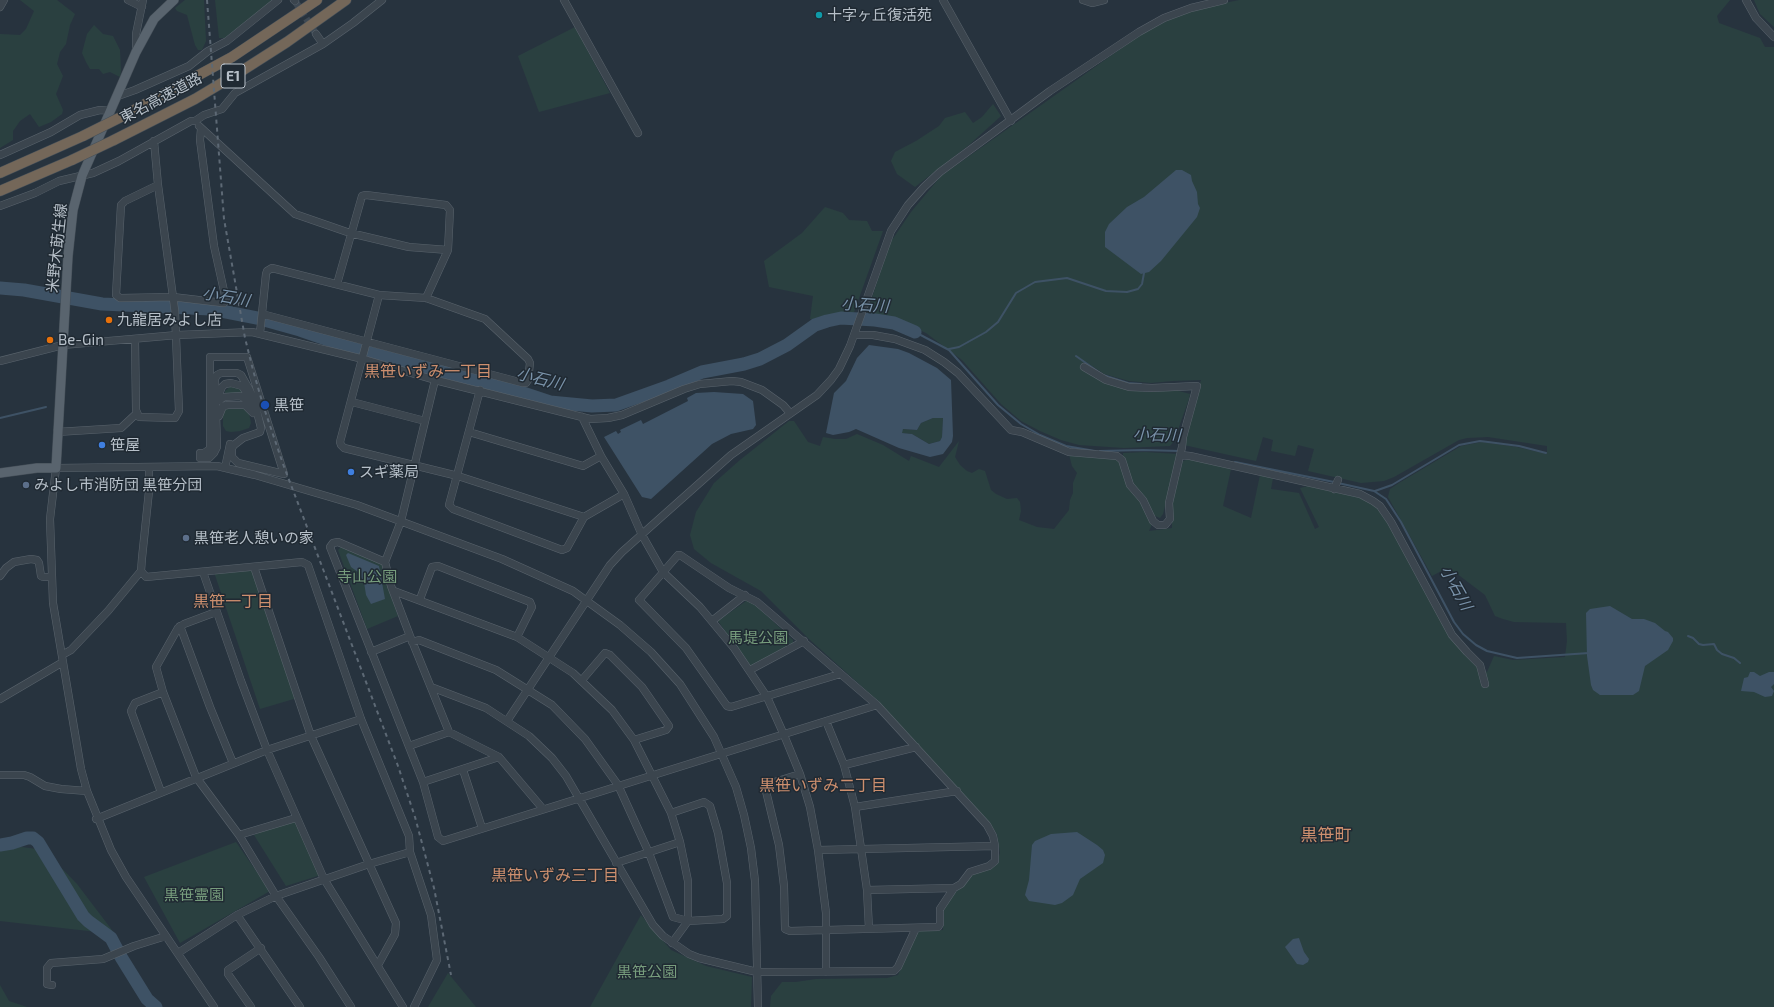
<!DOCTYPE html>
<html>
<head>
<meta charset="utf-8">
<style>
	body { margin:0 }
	canvas { display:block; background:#27333e }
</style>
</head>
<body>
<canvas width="1774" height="1007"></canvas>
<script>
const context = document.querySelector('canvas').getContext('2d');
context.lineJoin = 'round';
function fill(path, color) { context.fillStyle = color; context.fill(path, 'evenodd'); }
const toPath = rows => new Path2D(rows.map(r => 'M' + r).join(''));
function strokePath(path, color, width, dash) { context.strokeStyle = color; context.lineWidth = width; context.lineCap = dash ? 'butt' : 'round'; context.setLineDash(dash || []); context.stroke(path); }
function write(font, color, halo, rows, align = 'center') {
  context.font = font + ' "Exo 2","Noto Sans JP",sans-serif'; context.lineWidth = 3; context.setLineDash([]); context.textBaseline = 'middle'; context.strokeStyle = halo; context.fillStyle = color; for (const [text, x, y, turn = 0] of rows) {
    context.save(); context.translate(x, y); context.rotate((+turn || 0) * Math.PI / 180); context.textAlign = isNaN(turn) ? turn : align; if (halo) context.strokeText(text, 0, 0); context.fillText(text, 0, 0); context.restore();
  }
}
const green = toPath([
	[20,0,57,0,75,14,70,25,66,44,60,52,57,64,63,76,56,94,63,110,62,114,51,122,39,127,30,114,20,121,13,131,13,140,0,148,0,34,20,35,26,29,34,11],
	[185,0,204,0,206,41,202,50,198,50,195,45,187,15,177,11,175,8],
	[215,0,272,0,251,19,225,38,219,38],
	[1239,0,1730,0,1717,16,1719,23,1760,38,1765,47,1774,47,1774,1007,770,1007,771,996,782,982,796,982,816,979,887,978,898,975,917,934,920,931,943,930,944,910,954,893,963,886,971,875,996,865,1000,853,997,834,989,822,878,701,809,639,761,591,711,563,694,549,690,535,696,512,714,483,740,460,789,421,794,421,808,442,820,446,823,437,835,439,846,439,857,434,883,445,909,461,911,456,939,467,959,441,955,457,960,465,967,471,972,473,979,469,985,471,991,490,996,494,1007,499,1017,498,1020,502,1021,511,1019,520,1037,527,1054,529,1069,510,1070,500,1073,493,1073,483,1077,473,1072,466,1069,454,1096,458,1115,458,1120,460,1153,522,1149,531,1172,528,1172,504,1183,461,1189,459,1231,469,1223,506,1251,518,1260,475,1273,478,1271,489,1299,493,1315,529,1319,527,1300,488,1308,486,1365,499,1381,511,1451,638,1475,665,1487,672,1494,656,1513,660,1565,657,1567,641,1566,623,1514,622,1503,619,1495,616,1485,595,1456,573,1447,568,1432,576,1388,497,1390,489,1399,483,1461,446,1482,442,1517,447,1547,454,1547,446,1488,437,1467,438,1459,440,1394,477,1384,481,1361,483,1308,471,1314,449,1298,445,1295,456,1271,451,1273,440,1263,437,1256,461,1184,445,1185,437,1201,380,1172,381,1151,383,1129,381,1104,374,1086,362,1082,369,1129,390,1151,392,1175,390,1190,394,1189,399,1174,441,1170,446,1124,448,1079,445,1061,440,1040,431,1021,421,1001,404,962,360,926,333,908,325,885,318,866,316,890,243,911,212,941,176,1143,33,1187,11],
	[1754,0,1774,0,1774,27,1760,14],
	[94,25,103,34,113,36,120,50,121,71,120,77,110,72,103,74,99,69,90,69,86,62,82,53,87,34],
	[575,27,610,93,539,112,518,56],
	[993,104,1001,116,969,145,915,187,897,174,891,161,895,152,916,141,939,126,945,118,965,112,973,123,982,117],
	[825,207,843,213,849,220,867,221,872,231,883,231,853,315,821,319,810,319,813,296,769,287,764,261,802,233],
	[231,386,240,389,242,393,225,394,225,391],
	[243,407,249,413,251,423,249,428,240,431,231,432,226,431,223,426,223,413,226,409],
	[933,418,943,418,942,437,940,441,929,444,912,434,902,433,901,431,903,429,917,430,921,423],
	[1145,452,1178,454,1163,514,1160,518,1153,515,1132,484,1123,459,1123,453],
	[341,547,383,564,391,597,398,616,367,629,338,550],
	[255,570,297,698,260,709,214,572],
	[749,599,793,640,793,644,751,668,718,621],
	[296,818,324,874,286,886,254,835],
	[236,842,270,891,180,943,144,877],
	[0,844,44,850,77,884,115,934,0,921],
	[641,915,671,950,706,966,752,977,751,1007,590,1007],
	[448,973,476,1007,428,1007],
	[0,985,9,1001,27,1007,0,1007]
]);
const water = toPath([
	[1176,170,1182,170,1191,175,1192,181,1197,192,1198,204,1200,208,1197,217,1161,261,1149,272,1141,274,1105,247,1105,232,1109,224,1127,207,1144,197],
	[869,345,898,349,909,353,937,368,951,380,953,436,952,442,943,454,930,457,899,448,856,429,849,432,833,435,826,433,834,393,846,381,857,358],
	[933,418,943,418,942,437,940,441,929,444,912,434,902,433,903,429,917,430,921,423],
	[714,392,743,394,753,401,756,425,753,429,731,434,712,444,651,499,642,497,604,437,616,431,618,434,621,432,620,430,641,420,643,424,688,401,687,398,696,393],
	[348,553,379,566,385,599,371,604,366,595,364,582,358,572,351,567,346,555],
	[1610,606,1632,619,1644,619,1655,623,1665,631,1668,632,1673,638,1673,641,1668,650,1645,666,1639,691,1633,695,1600,695,1593,690,1591,685,1587,656,1586,613,1590,609],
	[1750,672,1754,672,1760,676,1769,672,1774,672,1774,684,1771,687,1774,691,1772,696,1765,697,1754,692,1741,691,1744,678,1748,677],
	[1077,832,1097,845,1103,850,1105,855,1103,863,1080,879,1073,895,1062,903,1055,905,1029,901,1025,895,1029,880,1032,845,1035,841,1051,834],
	[1299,938,1304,952,1309,959,1308,962,1303,965,1297,964,1285,947,1293,939]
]);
const stream = toPath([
	[915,332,949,350,998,405,1021,424,1040,435,1066,446,1095,451],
	[949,349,959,347,986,332,998,322,1016,293,1035,282,1067,278,1106,291,1127,292,1138,289,1142,284,1144,273],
	[1076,356,1103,375,1128,383,1141,384],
	[0,418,46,407],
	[1100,451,1143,450,1179,451],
	[1235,462,1334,482],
	[1338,483,1374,491,1386,499,1401,522,1454,622,1463,634,1476,645,1487,651,1517,658,1589,653],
	[1375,491,1392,485,1459,445,1480,441,1488,442,1519,446,1546,453],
	[1688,636,1693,638,1699,644,1703,645,1714,644,1717,650,1722,654,1734,658,1740,663]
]);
const river = toPath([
	[0,288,24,290,102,304,211,309,257,318,300,330,358,350,511,389,550,402,592,406,616,405,669,386,702,372,744,364,760,359,787,345,815,325,827,321,841,318,875,320,894,323,915,332],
	[0,845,12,843,27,838,33,838,38,842,83,916,88,921,111,938,121,957,147,999,156,1007]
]);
const minorTunnel = toPath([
	[295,1,316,34]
]);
const minor = toPath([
	[128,0,142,7],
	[294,0,295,1],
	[564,0,638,133],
	[943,0,1011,121],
	[1083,0,1092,3,1104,0],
	[1746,0,1756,18,1774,37],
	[0,7,4,0],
	[316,34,323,44],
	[136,52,136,34,143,0],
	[118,96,135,90,189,66,208,51,227,41,278,0],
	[199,126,295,214,350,233,409,247,448,250],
	[0,155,51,132,80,115,100,110,111,111],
	[158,185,125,201,121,205,116,295,120,298,173,297,224,303,226,300,214,246,200,140,201,129],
	[0,206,35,193,59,181,93,173,119,161,191,121,195,121,204,115,222,109,235,93,323,44,353,23,382,0],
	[337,284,362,196,366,195,446,205,450,210,448,250,426,298],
	[379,295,340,442,341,445,344,448,458,476,584,517],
	[260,333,266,274,267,271,272,268,379,295,426,298,485,319,528,359,530,363,528,380,526,383,523,383,262,314],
	[854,335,873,335,895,339,925,350,944,362,958,373,1011,430,1022,432,1069,452,1117,456,1122,460,1130,485,1143,500,1153,521,1158,525,1165,525,1170,519,1169,503,1182,447,1183,437,1197,386,1152,388,1129,387,1106,380,1084,367],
	[135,339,136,410,139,417,175,418,179,411,175,312,158,185,154,141],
	[210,357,247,357,284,474,238,463,232,457,232,448,234,445,243,438,260,432,261,428,254,400,249,389,241,375,237,373,221,373,217,375,215,379,217,447,214,453,209,458,200,458,200,453,204,453,210,449,210,357],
	[0,361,63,345,177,335,252,332,363,359,435,380,590,419,608,418,622,415,684,389,700,384,732,381,741,382,762,390,783,405,790,413],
	[435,380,401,521,385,562,391,586,410,636,449,732],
	[480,390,449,505,453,509,562,550,567,548,584,517,624,494],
	[218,396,222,387,225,384,231,383,242,386,248,395],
	[352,402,425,421],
	[215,403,224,397,240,396,248,400,251,404],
	[219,416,223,406,228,405,245,405,253,413],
	[582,417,601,456,624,494,642,535,663,572,700,607,734,648,767,697,784,735,800,774,810,807,818,850,826,913,826,972],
	[57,432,121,428,137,413],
	[469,432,583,466,601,456],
	[1180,455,1190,456,1360,494,1373,501,1380,506,1391,522,1452,635,1467,652,1480,665,1485,684],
	[149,468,149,491,142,558,141,571,146,577,302,562,308,565,361,719,409,836,410,852,431,915,437,960,414,1007],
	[225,468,230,444],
	[1334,489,1338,480],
	[385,562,338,542,333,543,330,547,423,782,438,837,443,841,877,705],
	[254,567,311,736,396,923,395,934,378,965],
	[203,572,241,681,267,750,324,879,403,1007],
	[0,576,6,568,14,562,31,559,37,560,39,563,41,576,43,577,52,577],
	[394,591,517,637,573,673,612,710,634,740,671,813,680,842,688,881,688,921,672,943],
	[420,599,432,567,438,566,530,602,532,607,517,637],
	[216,612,184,624,178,628,156,667,163,692,196,777,239,835,276,896,319,957,351,1007],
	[712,621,745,595],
	[180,626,210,707,233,763],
	[412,642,419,640,496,670,552,705,585,739,618,785,649,853,673,917,688,921,723,919,727,916,727,883,718,833,710,806,704,802,671,813],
	[371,652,410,636],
	[62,655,71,650,108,611,141,571],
	[750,670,804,641],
	[840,674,731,707,727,706,686,648,639,600,678,555,680,555,729,588,757,602,877,705,987,825,993,836,995,846,995,861,989,866,970,872,961,884,954,888,867,890],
	[582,680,605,653,610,655,642,687,669,726,666,730,634,740],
	[431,687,486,708,529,736,552,758,566,776,653,925,663,936,689,954,699,958,757,972,894,971,898,967,916,928],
	[0,699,63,662],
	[507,721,610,565,622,552,731,455,817,395,831,380,839,369,850,346,891,231,908,205,924,187,940,172,1050,91,1139,32,1164,18,1191,8,1224,0],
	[826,721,844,765,855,807,867,890,869,929],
	[409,746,449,732,499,757,543,809],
	[844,765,916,747],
	[463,770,482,828],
	[800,774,768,784,765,787,779,845,784,886,785,929,790,931,826,930,938,927,940,924,940,909,954,888],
	[0,775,24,775,30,777,45,786,61,789,87,791],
	[423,782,499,757],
	[161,792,131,711,135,703,163,692],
	[855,807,957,791],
	[96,819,267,750,361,719],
	[239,835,296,818],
	[818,850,995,846],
	[616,863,680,842],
	[237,915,300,1007],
	[178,953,237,915,276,896,369,864,410,852],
	[52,985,47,984,47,968,51,963,103,959,134,946,166,936],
	[214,1007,126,877,111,850,87,791,81,769,53,603,50,519,56,468,217,466,255,475,357,505,502,559,573,591,620,625,651,652,680,684,714,737,736,787,744,815,751,848,755,881,758,1007],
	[251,1007,228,974,228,970,261,948]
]);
const major = toPath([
	[0,473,37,468,56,468,68,256,73,210,82,176,136,52,154,19,174,0]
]);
const highway = toPath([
	[123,116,232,57,317,0],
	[114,140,195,99,240,72,287,42,346,0],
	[0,173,83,136],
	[0,191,72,160]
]);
const rail = toPath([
	[207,0,224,219,245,338,253,370,263,405,283,464,398,766,415,817,434,888,451,975]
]);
const highwayBridge = toPath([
	[83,136,123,116],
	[72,160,114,140]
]);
const markers = [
	[819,15,4,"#0f9aa8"],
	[109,320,4,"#e8710a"],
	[50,340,4,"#e8710a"],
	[265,405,5,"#1a4fb4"],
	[102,445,4,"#3f7fe0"],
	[351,472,4,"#3f7fe0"],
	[26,485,4,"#5c6f8a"],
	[186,538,4,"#5c6f8a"]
];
const shields = [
	[233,76,24]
];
const shieldNames = [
	["E1",233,76]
];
const poiNames = [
	["十字ヶ丘復活苑",827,15],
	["九龍居みよし店",117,320],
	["Be-Gin",58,340],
	["黒笹",274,405],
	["笹屋",110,445],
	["スギ薬局",359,472],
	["みよし市消防団 黒笹分団",34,485],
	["黒笹老人憩いの家",194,538]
];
const streetNames = [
	["東名高速道路",161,98,-28],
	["米野木莇生線",57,248,-84]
];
const parkNames = [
	["寺山公園",367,577],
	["馬堤公園",758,638],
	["黒笹霊園",194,895],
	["黒笹公園",647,972]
];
const waterNames = [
	["小石川",226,297,10],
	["小石川",865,305,4],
	["小石川",540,379,14],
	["小石川",1157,435,2],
	["小石川",1456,588,61]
];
const neighbourhoodNames = [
	["黒笹いずみ一丁目",428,372],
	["黒笹一丁目",233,602],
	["黒笹いずみ二丁目",823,786],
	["黒笹いずみ三丁目",555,876]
];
const quarterNames = [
	["黒笹町",1326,835]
];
fill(green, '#2a4040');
fill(water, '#3e5265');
strokePath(stream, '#3e5265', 2);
strokePath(river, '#3e5265', 13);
strokePath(minorTunnel, '#3d4853', 7, [7, 3.5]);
strokePath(minor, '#59636c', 8);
strokePath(major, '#444e57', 10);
strokePath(highway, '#465059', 11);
strokePath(minor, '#3b454e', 7);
strokePath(major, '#59646e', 9);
strokePath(highway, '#746759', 10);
strokePath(rail, '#5d6975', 2, [4, 4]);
strokePath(highwayBridge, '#465059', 11, []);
strokePath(highwayBridge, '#746759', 10);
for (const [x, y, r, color] of markers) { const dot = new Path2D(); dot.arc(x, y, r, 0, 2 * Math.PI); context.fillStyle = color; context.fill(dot); strokePath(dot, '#202a33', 1.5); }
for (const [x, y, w] of shields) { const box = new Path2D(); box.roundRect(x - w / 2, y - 12, w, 24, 3); context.fillStyle = '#202a33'; context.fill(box); strokePath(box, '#b7c0c9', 1); }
write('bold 14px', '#b7c0c9', null, shieldNames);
write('15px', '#b7c0c9', '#202a33', poiNames, 'left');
write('15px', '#b7c0c9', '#202a33', streetNames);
write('15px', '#779d7d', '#202a33', parkNames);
write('italic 16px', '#7a93aa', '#202a33', waterNames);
write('16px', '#cd8f6e', '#202a33', neighbourhoodNames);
write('17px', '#cd8f6e', '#202a33', quarterNames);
</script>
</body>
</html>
